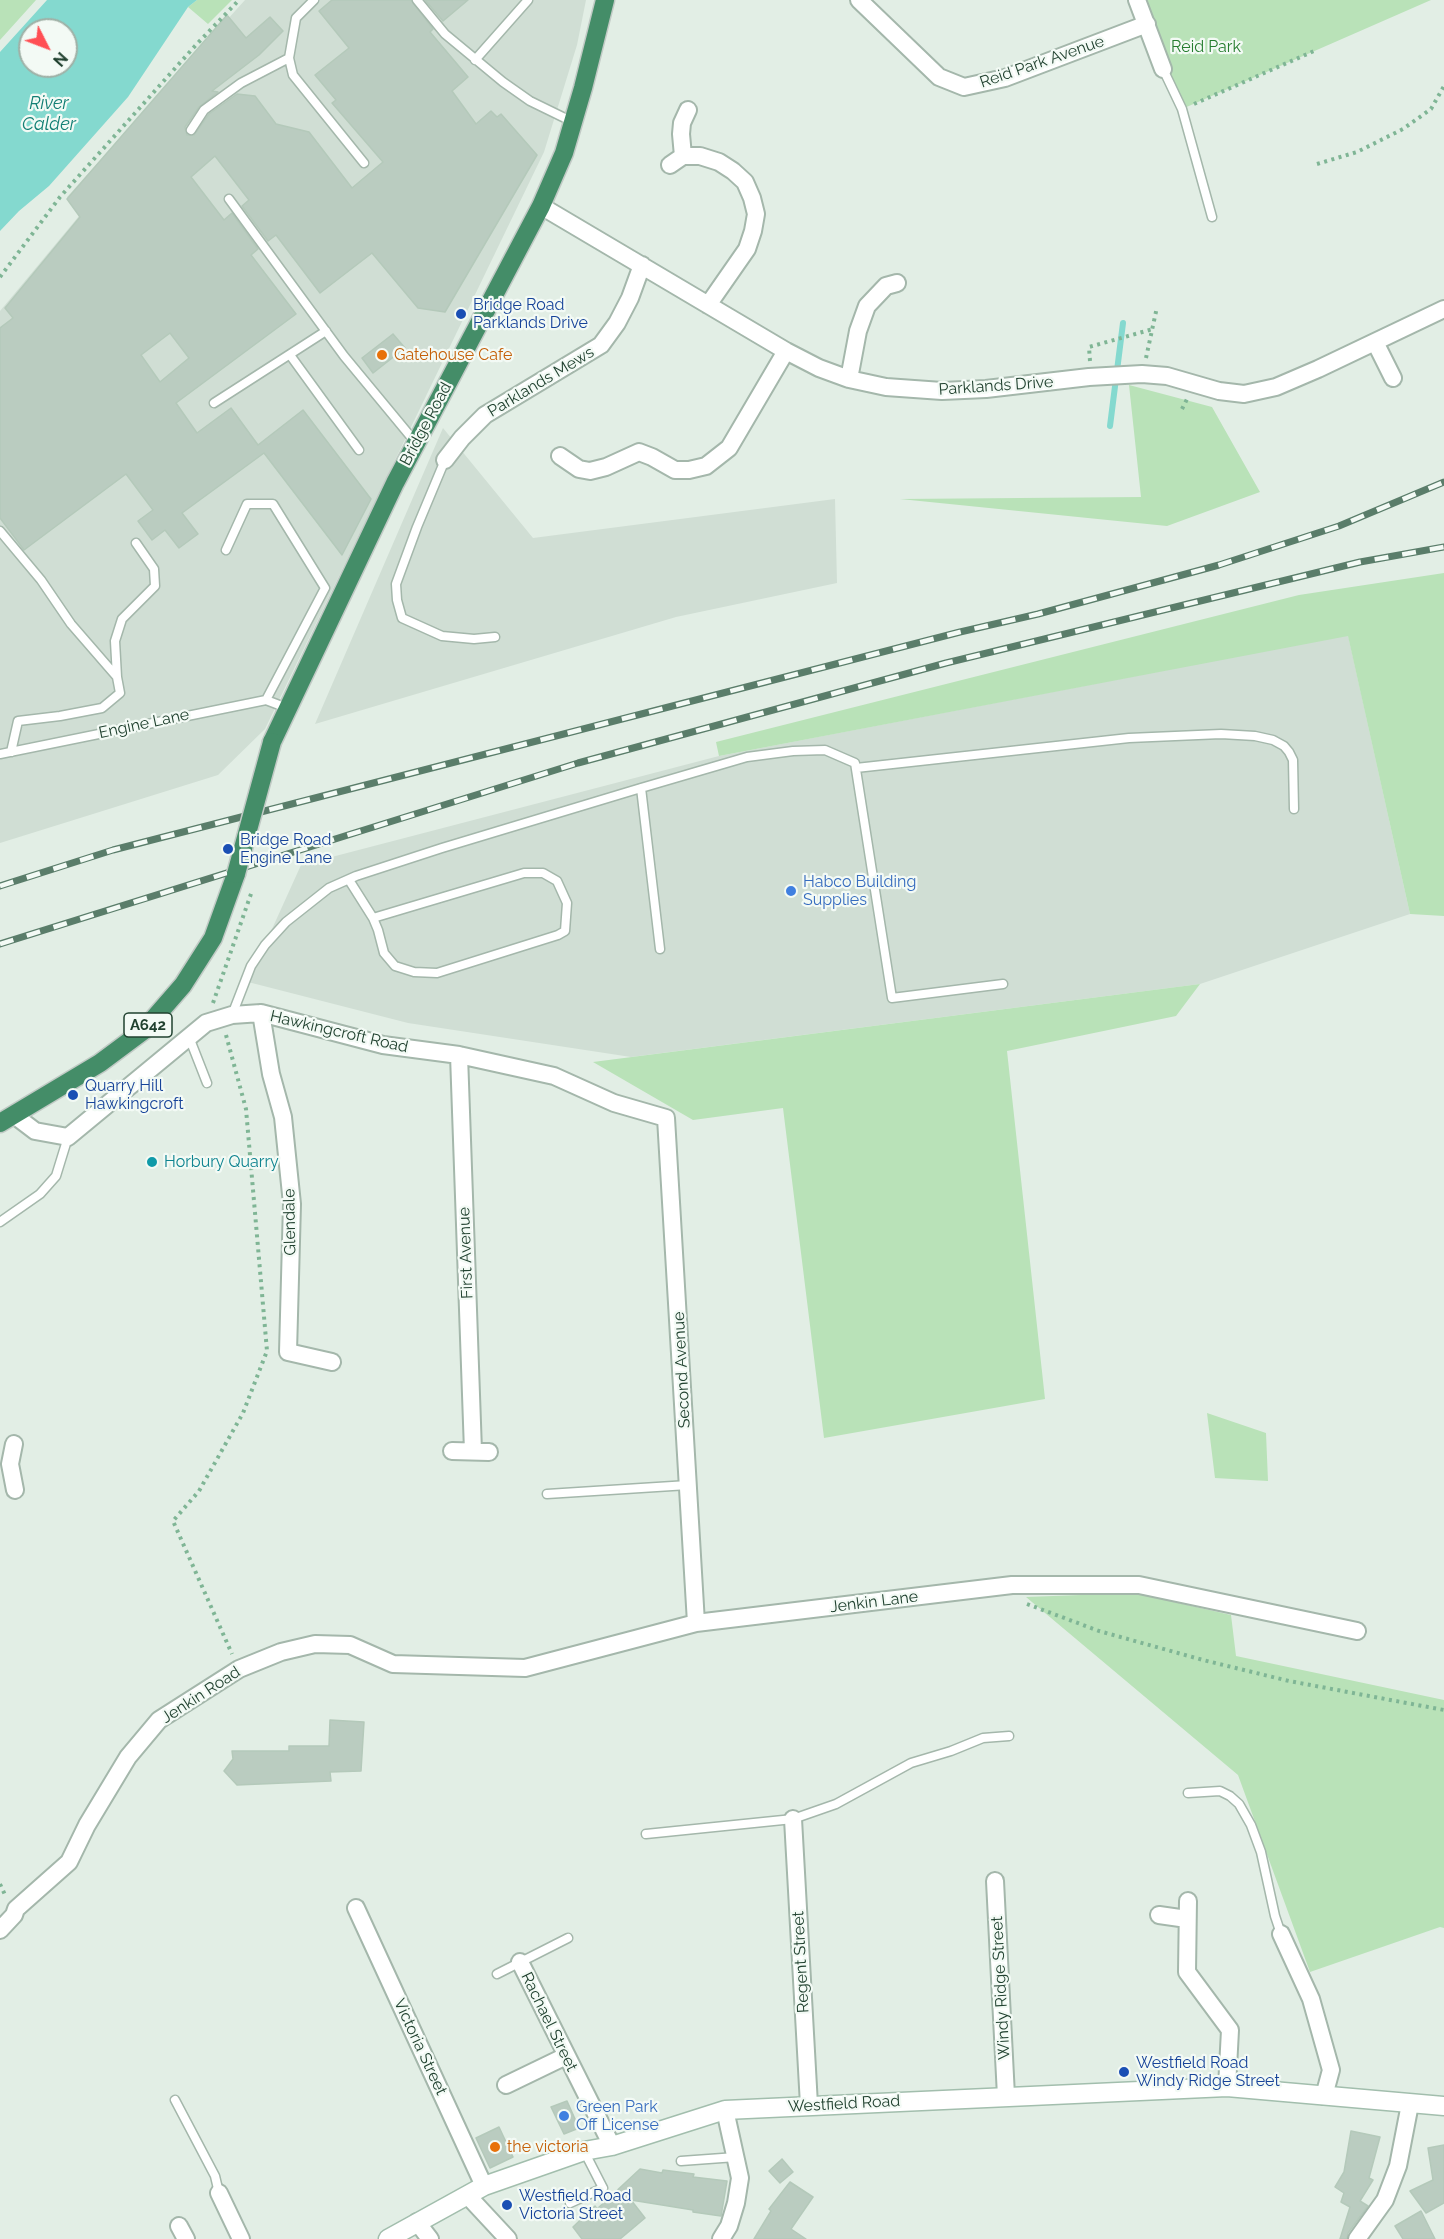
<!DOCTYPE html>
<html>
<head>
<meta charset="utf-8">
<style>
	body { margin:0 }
	#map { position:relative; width:1444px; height:2239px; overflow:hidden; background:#e2eee5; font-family:Raleway,sans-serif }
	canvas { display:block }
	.north { position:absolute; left:18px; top:18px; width:60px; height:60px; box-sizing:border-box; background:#f3faf5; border:2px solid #9fb0a6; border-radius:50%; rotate:132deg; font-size:16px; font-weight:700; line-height:24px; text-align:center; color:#20412f }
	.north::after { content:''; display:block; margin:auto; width:21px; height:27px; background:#ff4f54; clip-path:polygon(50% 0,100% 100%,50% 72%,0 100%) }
</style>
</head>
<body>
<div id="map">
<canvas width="1444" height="2239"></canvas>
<div class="north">N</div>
</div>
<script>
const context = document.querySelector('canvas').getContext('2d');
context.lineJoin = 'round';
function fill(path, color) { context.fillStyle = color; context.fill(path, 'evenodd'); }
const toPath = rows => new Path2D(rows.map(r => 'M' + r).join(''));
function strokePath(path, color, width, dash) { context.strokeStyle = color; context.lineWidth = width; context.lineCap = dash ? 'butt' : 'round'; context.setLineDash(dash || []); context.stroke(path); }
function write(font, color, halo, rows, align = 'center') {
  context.font = font + ' Raleway,sans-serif'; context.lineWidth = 4.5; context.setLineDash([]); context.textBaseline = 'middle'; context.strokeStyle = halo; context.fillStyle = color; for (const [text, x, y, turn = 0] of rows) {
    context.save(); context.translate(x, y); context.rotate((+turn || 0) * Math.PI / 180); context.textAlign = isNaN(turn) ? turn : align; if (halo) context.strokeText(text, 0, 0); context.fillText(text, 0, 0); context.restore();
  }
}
const built = toPath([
	[245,0,586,0,577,45,544,152,265,729,218,775,0,843,0,311,79,216,67,197],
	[443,428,533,538,835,499,837,583,676,617,315,724],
	[1348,635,1410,914,1200,984,631,1057,408,1023,248,982,301,865,719,756]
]);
const green = toPath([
	[0,0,36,0,0,40],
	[197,0,232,0,208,24,188,7],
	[1137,0,1431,0,1182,109],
	[1129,385,1212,407,1260,492,1167,526,900,499,1141,497],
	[1444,573,1444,916,1410,914,1348,636,719,756,716,742,1299,595],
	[1200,984,1176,1016,1007,1051,1045,1399,824,1438,783,1108,693,1120,593,1062],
	[1207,1413,1266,1433,1268,1481,1215,1478],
	[1135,1593,1231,1615,1236,1656,1444,1700,1444,1928,1440,1927,1310,1972,1238,1775,1026,1597]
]);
const water = toPath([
	[47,0,197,0,188,7,128,97,49,186,19,211,0,231,0,52],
	[30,30,66,30,66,66,30,66]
]);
const stream = toPath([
	[1110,426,1123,323]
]);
const building = toPath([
	[332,0,411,0,433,29,430,32,468,77,452,91,476,124,491,111,497,117,501,114,537,155,445,312,418,308,372,253,320,293,276,235,268,241,242,206,249,200,215,156,191,177,224,220,232,213,258,249,251,255,296,314,176,403,197,433,231,408,258,445,303,410,371,499,342,555,264,453,182,513,198,534,179,548,165,530,152,540,138,521,153,510,126,474,24,550,0,518,0,328,13,318,5,308,80,217,67,199,227,15,246,38,270,17,283,31,259,55,212,91,218,92,199,107,185,127,187,135,194,135,209,114,237,94,255,96,276,124,309,132,352,188,383,162,332,103,336,100,315,75,349,48,319,11,332,0],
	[170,333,189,358,160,382,141,355,170,333],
	[425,0,468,0,443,21,425,0],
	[393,334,405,348,373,373,362,358,393,334],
	[330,1720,364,1722,361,1771,330,1772,331,1781,237,1785,224,1771,233,1759,232,1751,289,1751,289,1746,329,1746,330,1720],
	[567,2101,579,2128,564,2134,551,2107,567,2101],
	[499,2127,513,2157,490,2168,476,2138,499,2127],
	[1351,2131,1380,2137,1369,2178,1373,2180,1360,2201,1368,2206,1348,2233,1347,2239,1340,2239,1350,2207,1341,2202,1344,2193,1335,2187,1344,2172,1351,2131],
	[1444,2145,1444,2203,1426,2213,1410,2191,1433,2180,1428,2148,1444,2145],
	[782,2159,793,2172,780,2183,769,2171,782,2159],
	[640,2169,662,2173,663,2170,694,2174,693,2177,727,2181,721,2216,693,2212,693,2210,631,2200,645,2218,620,2239,582,2239,573,2227,595,2206,597,2209,640,2169],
	[790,2182,813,2197,791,2229,806,2239,754,2239,771,2211,769,2209,790,2182],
	[1421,2211,1435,2239,1403,2239,1395,2226,1421,2211]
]);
const path = toPath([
	[1194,104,1314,51],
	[1317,164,1357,152,1403,129,1431,109,1444,86],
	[0,277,60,197,195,46,239,0],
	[1146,358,1157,307],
	[1090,361,1089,347,1153,329],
	[1182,409,1187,399],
	[213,1003,252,891],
	[226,1035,246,1109,267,1351,243,1413,199,1491,173,1521,232,1654],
	[1027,1604,1099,1631,1203,1660,1289,1681,1444,1710],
	[0,1884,6,1897]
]);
const service = toPath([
	[314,0,296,18,289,58,293,75,364,163],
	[417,0,445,34,503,82,530,101,573,122],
	[475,60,528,0],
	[1163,69,1182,109,1212,217],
	[191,130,204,110,241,83,289,58],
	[229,199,344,356,416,443],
	[290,355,359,450],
	[214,403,326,331],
	[445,460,417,527,396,584,397,600,402,618,442,636,474,639,495,637],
	[0,531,41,580,71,624,117,677,120,693,102,708,60,716,18,721,11,752],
	[226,550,247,504,273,504,325,588,266,700],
	[117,677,115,641,122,619,155,586,154,569,136,543],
	[0,754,266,700,287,708],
	[856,768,1129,738,1221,734,1255,736,1273,740,1284,746,1289,752,1293,760,1294,809],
	[641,788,660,949],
	[349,880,373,918,378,930,384,953,395,966,414,972,437,973,558,935,565,931,567,903,557,881,543,873,524,873,373,918],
	[232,1015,251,966,265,945,286,922,329,888,356,876,442,848,641,788,747,757,793,751,825,750,855,763,892,998,1003,984],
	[189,1037,207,1083],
	[0,1222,40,1194,56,1176,68,1137],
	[547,1494,688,1485],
	[1188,1793,1220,1791,1230,1796,1239,1804,1251,1825,1261,1852,1275,1916,1281,1934],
	[646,1834,793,1819,836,1804,911,1763,951,1751,983,1738,1009,1736],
	[497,1974,568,1938],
	[175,2100,215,2176,219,2193],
	[681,2161,736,2157],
	[570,2203,603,2188,584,2151]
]);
const minor = toPath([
	[859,0,939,77,964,87,1005,78,1147,24],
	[1137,0,1163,69],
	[683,156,681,134,682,123,688,110],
	[670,165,683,156,700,156,719,162,733,171,745,182,752,198,756,214,753,231,747,249,708,305],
	[541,206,786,351,819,368,849,379,886,387,942,391,986,389,1089,377,1142,374,1167,376,1219,391,1244,394,1276,387,1318,369,1444,309],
	[1375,342,1393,378],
	[849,379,858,331,867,306,886,286,897,283],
	[560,456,579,469,590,471,606,467,639,452,652,457,675,470,689,470,706,466,729,448,786,351],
	[445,460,462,438,485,415,601,345,617,323,630,298,642,265],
	[261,1013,271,1074,283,1117,292,1204,288,1352,332,1362],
	[459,1055,473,1451],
	[14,1115,35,1131,68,1137,206,1023,232,1015,261,1013,383,1045,459,1055,554,1076,614,1103,666,1118,696,1623],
	[14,1444,10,1464,15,1490],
	[452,1451,489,1452],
	[793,1819,809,2105],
	[995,1881,1006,2096],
	[1188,1901,1187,1972,1230,2030,1227,2087],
	[356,1908,484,2186],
	[1159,1915,1187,1919],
	[0,1930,14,1915,16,1909,69,1862,87,1825,128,1757,159,1720,239,1669,281,1652,315,1644,350,1645,393,1664,525,1668,696,1623,1012,1585,1139,1585,1357,1631],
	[1281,1934,1311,1999,1331,2070,1324,2096],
	[520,1962,612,2146],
	[506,2085,566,2056],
	[219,2193,241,2239],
	[468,2196,508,2239],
	[417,2222,430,2239],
	[179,2226,186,2239],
	[721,2239,729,2226,736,2203,740,2178,725,2110],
	[1357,2239,1385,2200,1398,2166,1410,2104]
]);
const secondary = toPath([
	[388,2239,484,2186,584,2151,612,2146,725,2110,1227,2087,1444,2106]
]);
const trunk = toPath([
	[272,742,395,483,541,206,564,153,583,88,605,0],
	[0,1123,100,1063,143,1031,183,985,213,938,236,874]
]);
const rail = toPath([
	[0,886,113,850,960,632,1038,614,1219,565,1339,526,1444,482],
	[0,944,578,763,946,663,1360,562,1444,547]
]);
const trunkBridge = toPath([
	[236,874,272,742]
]);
const markers = [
	[461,314,6,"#1a4fb4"],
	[382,355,6,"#e8710a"],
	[228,849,6,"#1a4fb4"],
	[791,891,6,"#3f7fe0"],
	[73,1095,6,"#1a4fb4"],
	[152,1162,6,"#0f9aa8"],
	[1124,2072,6,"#1a4fb4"],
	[564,2116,6,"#3f7fe0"],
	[495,2147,6,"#e8710a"],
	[507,2205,6,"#1a4fb4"]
];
const shields = [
	[148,1025,48]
];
const shieldNames = [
	["A642",148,1025]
];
const parkNames = [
	["Reid Park",1206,47]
];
const streetNames = [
	["Reid Park Avenue",1042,62,-19],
	["Parklands Mews",541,382,-31],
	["Parklands Drive",996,386,-4],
	["Bridge Road",426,424,-62],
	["Engine Lane",144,724,-12],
	["Hawkingcroft Road",339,1032,13],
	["Glendale",290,1222,-91],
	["First Avenue",466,1253,-92],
	["Second Avenue",682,1370,-93],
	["Jenkin Lane",874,1602,-7],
	["Jenkin Road",201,1695,-33],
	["Regent Street",801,1962,-93],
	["Windy Ridge Street",1001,1988,-93],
	["Rachael Street",549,2022,64],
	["Victoria Street",420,2047,65],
	["Westfield Road",844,2104,-3]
];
const transitNames = [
	["Bridge Road",473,305],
	["Parklands Drive",473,323],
	["Bridge Road",240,840],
	["Engine Lane",240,858],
	["Quarry Hill",85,1086],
	["Hawkingcroft",85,1104],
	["Westfield Road",1136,2063],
	["Windy Ridge Street",1136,2081],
	["Westfield Road",519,2196],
	["Victoria Street",519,2214]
];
const foodNames = [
	["Gatehouse Cafe",394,355],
	["the victoria",507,2147]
];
const shopNames = [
	["Habco Building",803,882],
	["Supplies",803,900],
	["Green Park",576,2107],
	["Off License",576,2125]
];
const cultureNames = [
	["Horbury Quarry",164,1162]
];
const waterNames = [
	["River",49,104],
	["Calder",49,125]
];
fill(built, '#d0ded4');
fill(green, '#b9e2b8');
fill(water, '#84d9cf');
strokePath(stream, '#84d9cf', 6);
fill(building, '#baccc0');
strokePath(building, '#b4c9ba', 1.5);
strokePath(service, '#a4b7ab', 11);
strokePath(minor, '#a4b7ab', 20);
strokePath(secondary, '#a2bead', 21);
strokePath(trunk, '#c1cac5', 21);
strokePath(path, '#7fb595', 4, [3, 4.5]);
strokePath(service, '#fff', 8);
strokePath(minor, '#fff', 16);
strokePath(secondary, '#fff', 18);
strokePath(trunk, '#448d68', 18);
strokePath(rail, '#5a7d6a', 7);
strokePath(rail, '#f3faf5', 4.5, [14]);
strokePath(trunkBridge, '#c1cac5', 21, []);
strokePath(trunkBridge, '#448d68', 18);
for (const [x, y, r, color] of markers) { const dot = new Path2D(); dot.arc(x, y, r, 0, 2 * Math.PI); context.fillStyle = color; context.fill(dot); strokePath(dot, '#f3faf5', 2); }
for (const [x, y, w] of shields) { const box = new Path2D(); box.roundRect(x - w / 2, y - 12, w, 24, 4.5); context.fillStyle = '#f3faf5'; context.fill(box); strokePath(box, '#20412f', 1.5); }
write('bold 15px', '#20412f', null, shieldNames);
write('16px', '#257d2f', '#f3faf5', parkNames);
write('16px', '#20412f', '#f3faf5', streetNames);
write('16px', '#164399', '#f3faf5', transitNames, 'left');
write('16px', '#c56008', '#f3faf5', foodNames, 'left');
write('16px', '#366cbe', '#f3faf5', shopNames, 'left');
write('16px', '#0d838f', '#f3faf5', cultureNames, 'left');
write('italic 18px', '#127f74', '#f3faf5', waterNames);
</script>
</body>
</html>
